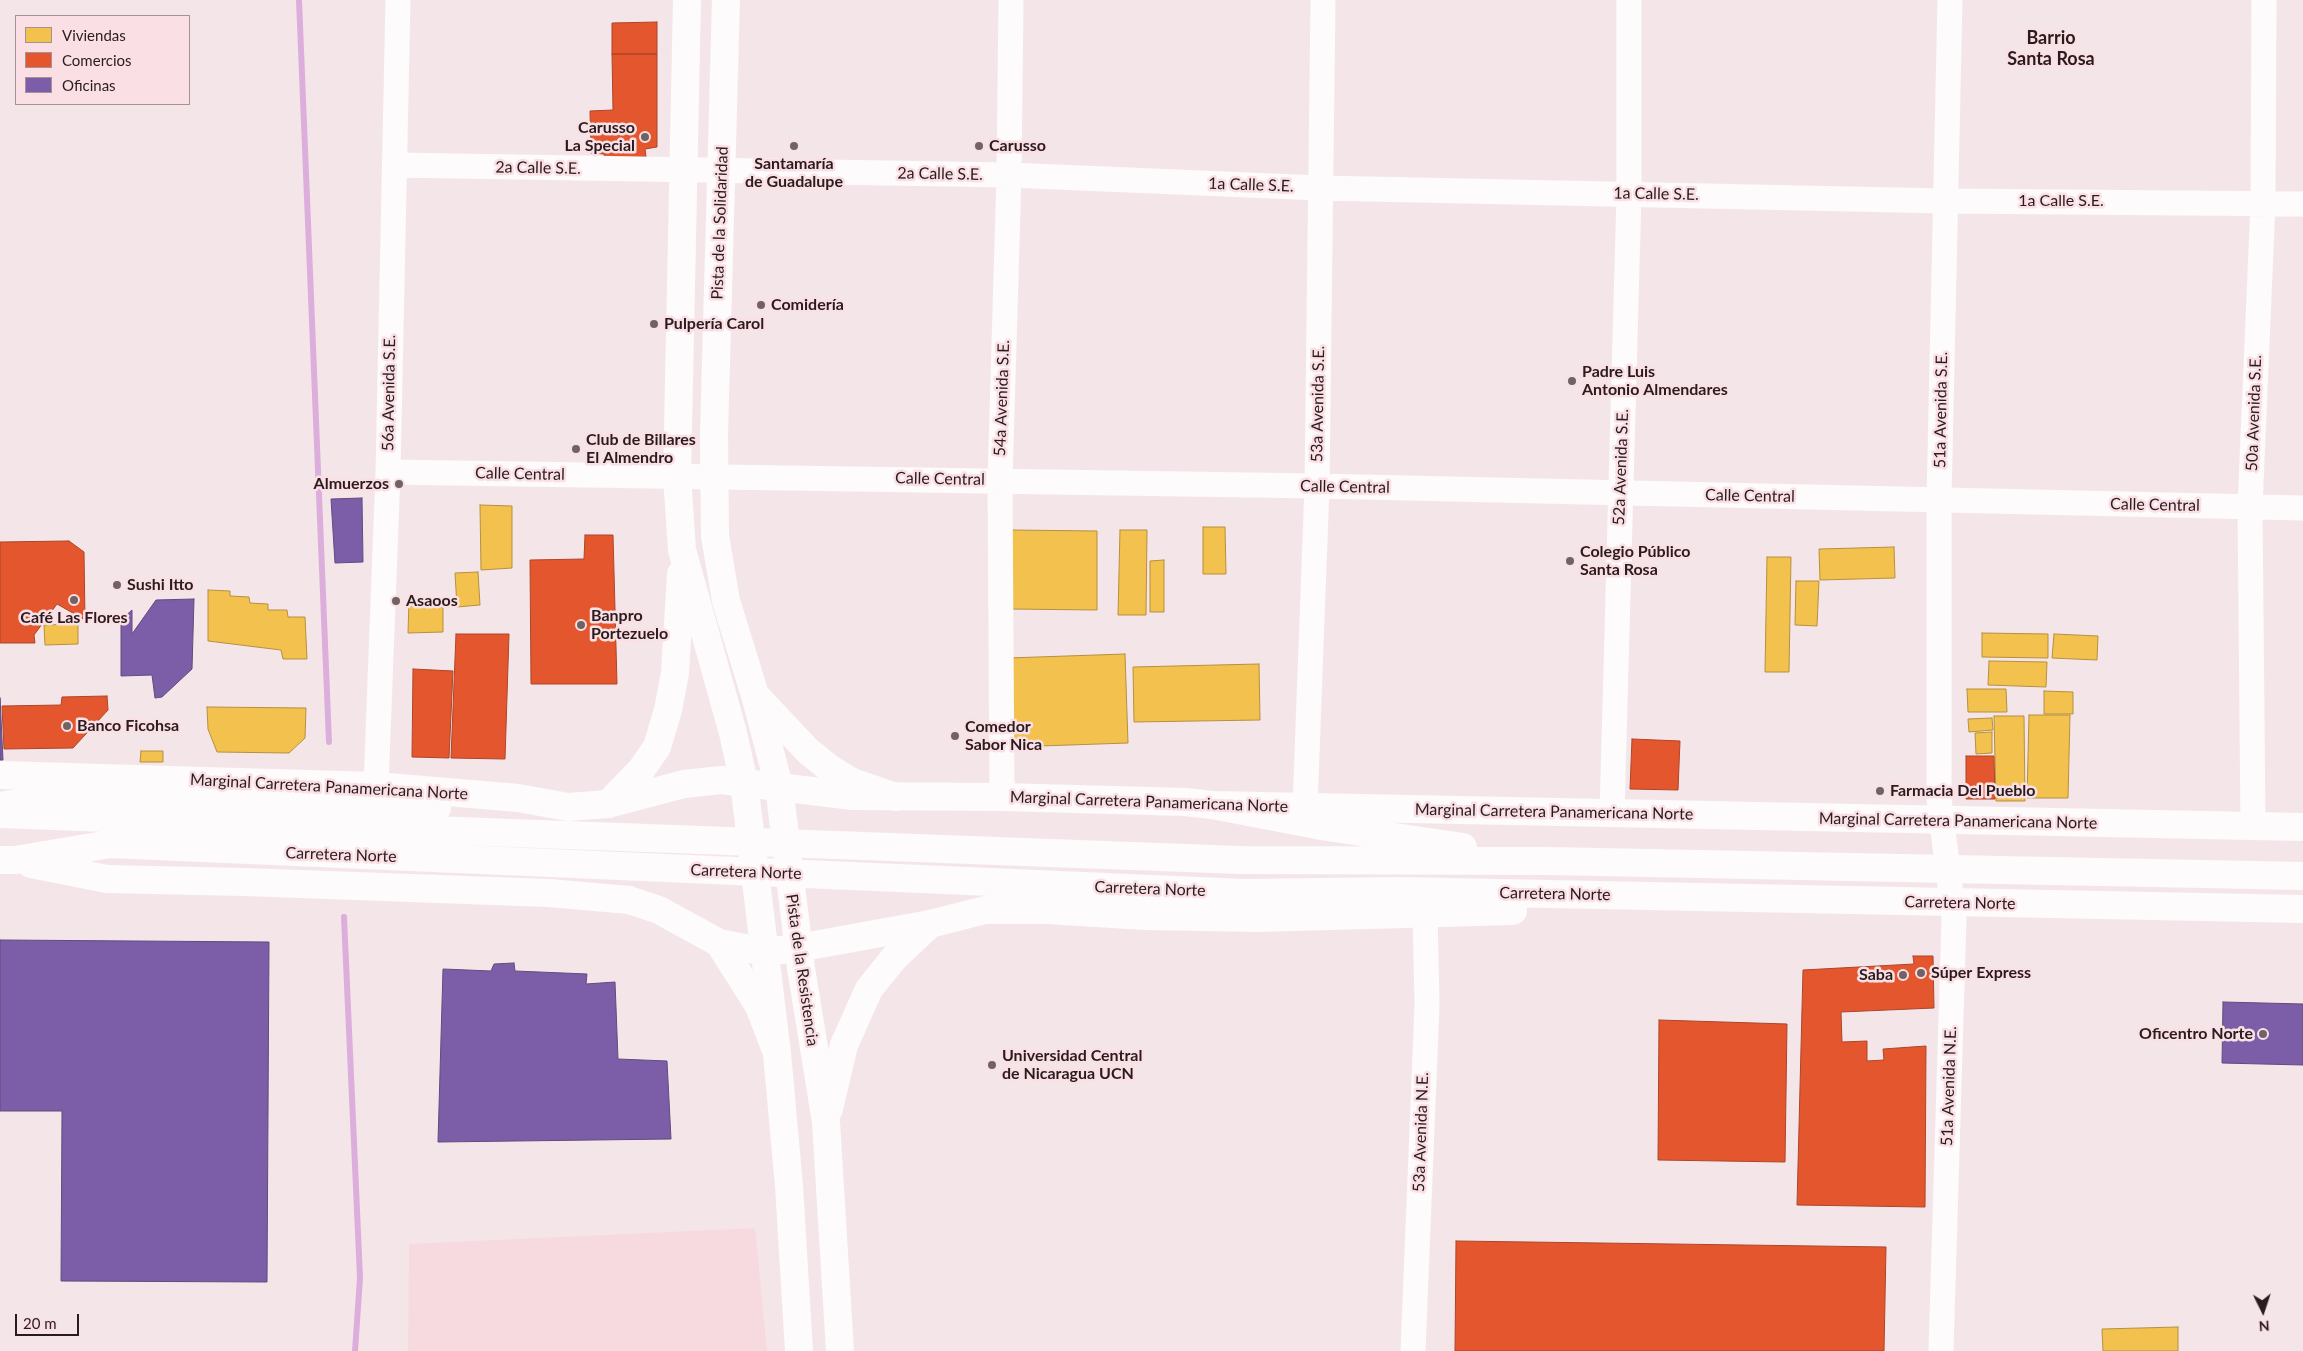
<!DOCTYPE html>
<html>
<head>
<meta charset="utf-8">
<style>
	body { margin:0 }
	#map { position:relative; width:2303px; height:1351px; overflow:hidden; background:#f4e6e8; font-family:Lato,sans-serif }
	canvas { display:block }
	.legend { position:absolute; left:15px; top:15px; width:175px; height:90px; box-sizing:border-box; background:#fae0e4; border:1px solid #a69195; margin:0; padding:6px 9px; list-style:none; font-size:15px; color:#291b1e }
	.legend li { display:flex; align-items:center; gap:10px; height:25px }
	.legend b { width:25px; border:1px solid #a69195 }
	.north { position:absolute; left:2238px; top:1286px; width:50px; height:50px; -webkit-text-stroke:4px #fae0e4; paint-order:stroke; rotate:176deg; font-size:14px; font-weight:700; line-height:20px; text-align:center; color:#291b1e }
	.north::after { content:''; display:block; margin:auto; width:18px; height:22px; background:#291b1e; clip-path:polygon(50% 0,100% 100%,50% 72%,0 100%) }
	.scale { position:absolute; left:15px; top:1314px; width:64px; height:22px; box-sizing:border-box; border:2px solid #291b1e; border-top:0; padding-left:6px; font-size:15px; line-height:18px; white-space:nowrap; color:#291b1e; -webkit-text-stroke:4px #fae0e4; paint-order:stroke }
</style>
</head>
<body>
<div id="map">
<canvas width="2303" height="1351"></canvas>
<ul class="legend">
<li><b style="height:14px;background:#f2c14e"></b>Viviendas</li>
<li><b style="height:14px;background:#e4572e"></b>Comercios</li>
<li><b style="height:14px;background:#7b5ea7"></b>Oficinas</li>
</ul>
<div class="north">N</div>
<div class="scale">20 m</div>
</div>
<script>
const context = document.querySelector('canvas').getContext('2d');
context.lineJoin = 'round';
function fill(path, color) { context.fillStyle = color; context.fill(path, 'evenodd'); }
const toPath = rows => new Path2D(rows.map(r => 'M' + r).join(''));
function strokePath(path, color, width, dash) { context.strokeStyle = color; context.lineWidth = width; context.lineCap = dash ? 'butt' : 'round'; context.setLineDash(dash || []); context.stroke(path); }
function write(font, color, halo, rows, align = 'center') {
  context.font = font + ' Lato,sans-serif'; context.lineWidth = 5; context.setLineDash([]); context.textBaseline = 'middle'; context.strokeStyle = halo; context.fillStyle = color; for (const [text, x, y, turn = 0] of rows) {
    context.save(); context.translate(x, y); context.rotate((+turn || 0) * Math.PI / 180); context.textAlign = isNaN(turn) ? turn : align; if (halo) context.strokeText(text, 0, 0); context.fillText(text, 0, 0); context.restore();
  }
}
const built = toPath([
	[755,1228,767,1351,408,1351,409,1244]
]);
const homes = toPath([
	[480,505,512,506,512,568,481,570,480,505],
	[1203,527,1225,527,1226,574,1203,574,1203,527],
	[1010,530,1097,531,1097,610,1009,609,1010,530],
	[1120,530,1147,530,1146,615,1118,615,1120,530],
	[1894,547,1895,578,1820,580,1819,549,1894,547],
	[1767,557,1791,557,1789,672,1765,672,1767,557],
	[1164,560,1164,612,1150,612,1150,561,1164,560],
	[478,572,480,605,457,607,455,573,478,572],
	[1796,581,1819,581,1817,626,1795,625,1796,581],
	[208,590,230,591,230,596,249,597,250,603,268,604,268,610,287,610,288,617,305,617,307,659,283,659,281,650,208,641,208,590],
	[409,600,443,600,443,632,408,633,409,600],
	[78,624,78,644,45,645,44,625,78,624],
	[1982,633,2048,634,2048,658,1982,657,1982,633],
	[2054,634,2098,636,2097,660,2052,658,2054,634],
	[1125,654,1128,743,1011,747,1008,658,1125,654],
	[1989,661,2047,662,2046,687,1988,685,1989,661],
	[1259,664,1260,720,1134,722,1133,667,1259,664],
	[1967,689,2006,689,2007,712,1968,712,1967,689],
	[2044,691,2073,692,2073,714,2044,714,2044,691],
	[207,707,306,708,305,738,289,753,217,752,208,729,207,707],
	[2029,715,2070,715,2068,798,2027,798,2029,715],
	[1994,716,2024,716,2025,801,1996,801,1994,716],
	[1992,718,1993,730,1969,732,1968,719,1992,718],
	[1992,732,1992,753,1976,754,1975,733,1992,732],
	[141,751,163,751,163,762,140,762,141,751],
	[2178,1327,2178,1351,2103,1351,2102,1329,2178,1327]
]);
const shops = toPath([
	[657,22,657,54,612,54,612,23,657,22],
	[612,54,657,54,657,147,645,149,646,157,605,158,604,154,591,153,590,111,613,110,612,54],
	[585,535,613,535,617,684,531,684,530,560,584,559,585,535],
	[69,541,84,552,85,620,57,604,34,635,35,643,0,643,0,542,69,541],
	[456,634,509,634,505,759,451,758,456,634],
	[413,669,453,671,449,758,412,757,413,669],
	[107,696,108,710,73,748,4,749,2,706,61,705,62,697,107,696],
	[1632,739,1680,741,1678,790,1630,789,1632,739],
	[1966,756,1994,756,1995,799,1966,799,1966,756],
	[1913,956,1933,956,1934,1008,1841,1012,1842,1042,1867,1041,1867,1061,1884,1060,1883,1049,1926,1046,1925,1207,1797,1205,1803,970,1914,964,1913,956],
	[1659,1020,1787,1024,1785,1162,1658,1160,1659,1020],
	[1456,1241,1886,1247,1884,1351,1455,1351,1456,1241]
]);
const offices = toPath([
	[362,498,363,562,335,563,331,499,362,498],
	[194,599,192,669,162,697,155,698,152,675,121,676,121,620,132,610,132,634,156,600,194,599],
	[0,698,3,760,0,760,0,698],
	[0,940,269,942,267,1282,61,1281,62,1111,0,1111,0,940],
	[514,963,515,971,587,974,586,984,615,982,618,1059,667,1061,671,1139,438,1142,443,969,491,971,494,964,514,963],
	[2223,1002,2303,1004,2303,1065,2222,1063,2223,1002]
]);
const stream = toPath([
	[299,0,329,742],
	[344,917,360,1278,355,1351]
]);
const street = toPath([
	[395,165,1009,175,1320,188,1946,201,2303,204],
	[388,472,1317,486,2303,508],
	[376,786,388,472,398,0],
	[1002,797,1000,480,1009,175,1011,0],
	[1305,807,1317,486,1323,0],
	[1612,814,1629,193,1629,0],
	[2253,826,2250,507,2263,203,2264,0],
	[1413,1351,1427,1005,1425,913],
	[1941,1351,1954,918,1939,799,1939,500,1950,0]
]);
const secondary = toPath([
	[0,775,376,786,518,798,568,807,608,804,684,784,721,780,853,796,1002,797,1186,802,1212,805,2303,827],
	[744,783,777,1053,789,1186,799,1351],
	[779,786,801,968,826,1122,840,1351],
	[0,806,42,799,437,808],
	[829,1109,844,1045,869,989,894,958,930,924]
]);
const primary = toPath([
	[687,0,677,476,682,550,733,733,744,783],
	[726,0,714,434,715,536,726,601,755,695,779,786],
	[758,698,808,751,829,768,852,782,896,797],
	[608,804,641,770,657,747,668,710,675,673,681,574]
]);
const highway = toPath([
	[1212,805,1327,827,1463,847],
	[0,814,1240,860,1548,861,2303,876],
	[0,860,15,860,110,844,1245,893,1398,891,2303,909],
	[31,864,107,879,245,882,549,893,629,900,659,910,719,943,765,952,798,948,930,924,985,910,1047,910,1145,916,1258,918,1513,911],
	[719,943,759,1006,777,1053]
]);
const markers = [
	[645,137,5,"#706265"],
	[794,146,5,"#706265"],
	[979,146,5,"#706265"],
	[761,305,5,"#706265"],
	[654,324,5,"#706265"],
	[1572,381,5,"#706265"],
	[576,449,5,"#706265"],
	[399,484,5,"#706265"],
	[1570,561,5,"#706265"],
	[117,585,5,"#706265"],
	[74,600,5,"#706265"],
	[396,601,5,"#706265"],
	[581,625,5,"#706265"],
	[67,726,5,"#706265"],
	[955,736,5,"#706265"],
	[1880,791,5,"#706265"],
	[1921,973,5,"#706265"],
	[1903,975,5,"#706265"],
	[2263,1034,5,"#706265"],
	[992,1065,5,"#706265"]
];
const poiNames = [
	["Carusso",635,128,"right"],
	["La Special",635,146,"right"],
	["Carusso",989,146],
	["Santamaría",794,164,"center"],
	["de Guadalupe",794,182,"center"],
	["Comidería",771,305],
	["Pulpería Carol",664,324],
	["Padre Luis",1582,372],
	["Antonio Almendares",1582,390],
	["Club de Billares",586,440],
	["El Almendro",586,458],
	["Almuerzos",389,484,"right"],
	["Colegio Público",1580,552],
	["Santa Rosa",1580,570],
	["Sushi Itto",127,585],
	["Asaoos",406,601],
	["Banpro",591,616],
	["Portezuelo",591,634],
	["Café Las Flores",74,618,"center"],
	["Banco Ficohsa",77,726],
	["Comedor",965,727],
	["Sabor Nica",965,745],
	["Farmacia Del Pueblo",1890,791],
	["Súper Express",1931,973],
	["Saba",1893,975,"right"],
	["Oficentro Norte",2253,1034,"right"],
	["Universidad Central",1002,1056],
	["de Nicaragua UCN",1002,1074]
];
const streetNames = [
	["2a Calle S.E.",538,168,1],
	["2a Calle S.E.",940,174,1],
	["1a Calle S.E.",1251,185,2],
	["1a Calle S.E.",1656,194,1],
	["1a Calle S.E.",2061,201],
	["Pista de la Solidaridad",720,223,-88],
	["56a Avenida S.E.",389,393,-89],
	["54a Avenida S.E.",1002,398,-88],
	["53a Avenida S.E.",1318,404,-89],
	["51a Avenida S.E.",1941,410,-89],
	["50a Avenida S.E.",2254,413,-88],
	["52a Avenida S.E.",1621,467,-88],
	["Calle Central",520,474,1],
	["Calle Central",940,479,1],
	["Calle Central",1345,487,1],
	["Calle Central",1750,496,1],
	["Calle Central",2155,505,1],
	["Marginal Carretera Panamericana Norte",329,787,3],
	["Marginal Carretera Panamericana Norte",1149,802,2],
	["Marginal Carretera Panamericana Norte",1554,812,1],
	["Marginal Carretera Panamericana Norte",1958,821,1],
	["Carretera Norte",341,855,2],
	["Carretera Norte",746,872,2],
	["Carretera Norte",1150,889,2],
	["Carretera Norte",1555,894,1],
	["Carretera Norte",1960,903,1],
	["Pista de la Resistencia",802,970,82],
	["51a Avenida N.E.",1949,1086,-88],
	["53a Avenida N.E.",1421,1132,-88]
];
const neighbourhoodNames = [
	["Barrio",2051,38],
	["Santa Rosa",2051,59]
];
fill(built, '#f7dadf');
fill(homes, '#f2c14e');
strokePath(homes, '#b68f40', 1);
fill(shops, '#e4572e');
strokePath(shops, '#ac4529', 1);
fill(offices, '#7b5ea7');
strokePath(offices, '#624a7e', 1);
strokePath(stream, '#dcaedc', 6);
strokePath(street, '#fdfbfc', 25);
strokePath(secondary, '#fdfbfc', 28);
strokePath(primary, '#fdfbfc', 28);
strokePath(highway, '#fdfbfc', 28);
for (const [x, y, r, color] of markers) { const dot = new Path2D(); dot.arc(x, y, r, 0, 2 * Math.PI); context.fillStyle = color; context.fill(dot); strokePath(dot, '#fae0e4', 2); }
write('bold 16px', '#291b1e', '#fae0e4', poiNames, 'left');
write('16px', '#291b1e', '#fae0e4', streetNames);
write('bold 18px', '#291b1e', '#fae0e4', neighbourhoodNames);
</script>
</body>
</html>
